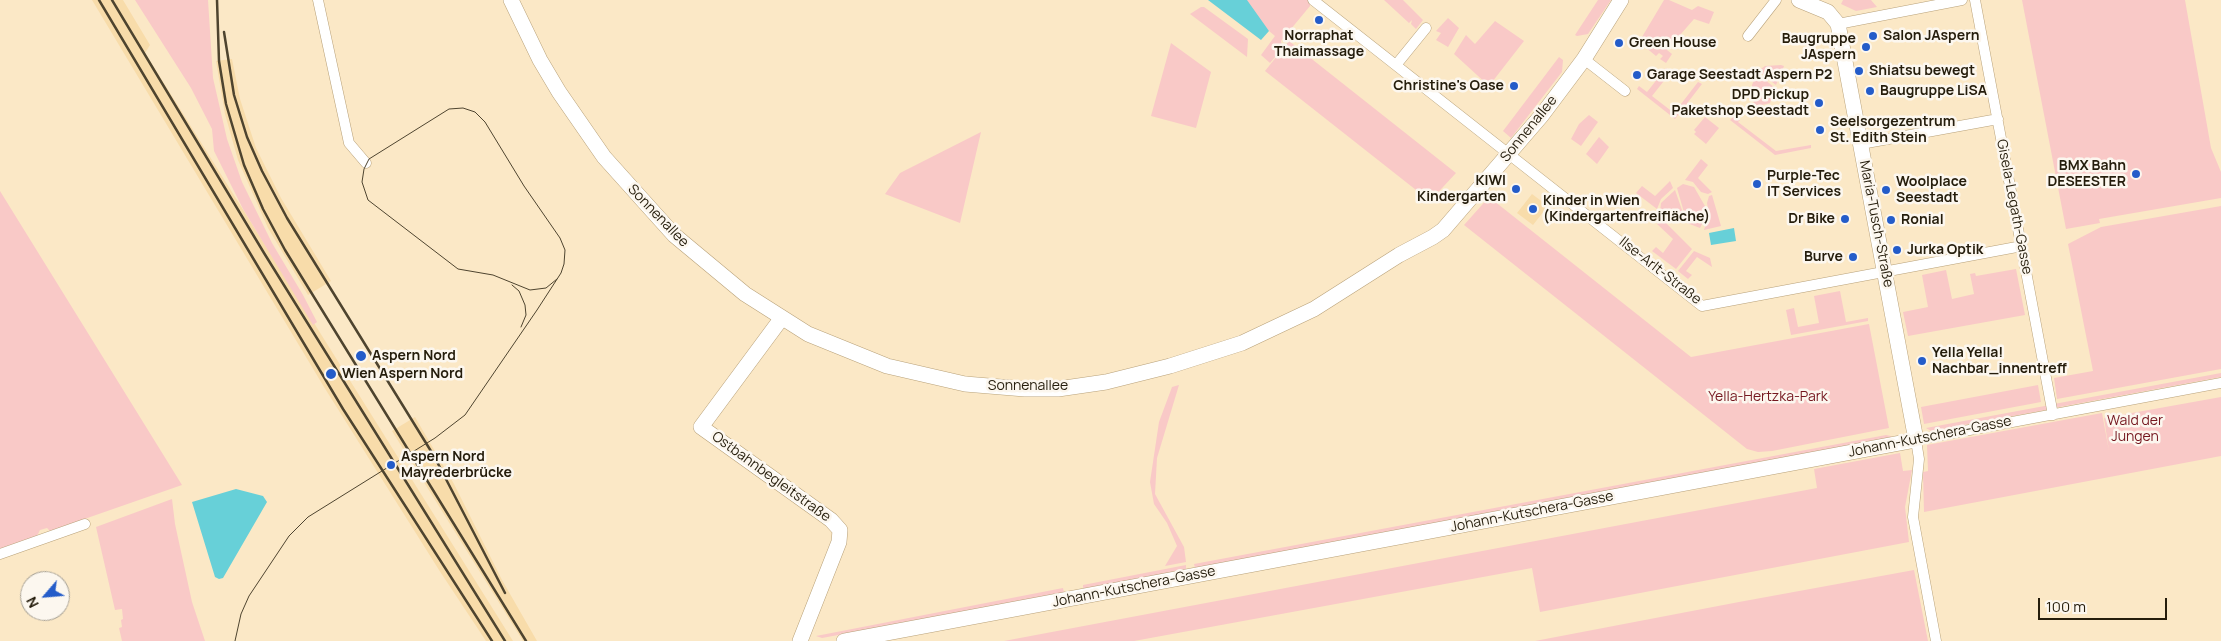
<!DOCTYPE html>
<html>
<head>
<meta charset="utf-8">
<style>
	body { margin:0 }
	#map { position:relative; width:2221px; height:641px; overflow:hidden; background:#fbe8c6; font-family:Manrope,sans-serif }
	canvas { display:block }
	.north { position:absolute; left:20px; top:571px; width:50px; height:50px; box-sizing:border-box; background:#fcf7ef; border:1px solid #a6a094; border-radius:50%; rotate:243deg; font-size:14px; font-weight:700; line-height:20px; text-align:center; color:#251d0c }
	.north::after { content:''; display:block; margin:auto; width:18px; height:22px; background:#245cc9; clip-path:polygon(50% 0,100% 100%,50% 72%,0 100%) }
	.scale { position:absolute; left:2038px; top:598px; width:129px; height:22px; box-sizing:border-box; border:2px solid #251d0c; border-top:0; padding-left:6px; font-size:15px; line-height:18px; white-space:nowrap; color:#251d0c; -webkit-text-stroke:4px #fcf7ef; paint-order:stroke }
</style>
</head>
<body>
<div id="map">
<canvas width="2221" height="641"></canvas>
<div class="north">N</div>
<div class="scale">100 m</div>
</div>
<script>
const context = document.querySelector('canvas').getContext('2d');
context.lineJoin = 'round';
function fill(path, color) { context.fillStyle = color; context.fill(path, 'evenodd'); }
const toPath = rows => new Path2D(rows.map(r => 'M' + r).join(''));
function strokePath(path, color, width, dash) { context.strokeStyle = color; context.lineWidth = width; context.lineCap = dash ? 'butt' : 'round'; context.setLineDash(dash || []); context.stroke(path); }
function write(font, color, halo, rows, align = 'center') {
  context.font = font + ' Manrope,sans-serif'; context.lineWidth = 5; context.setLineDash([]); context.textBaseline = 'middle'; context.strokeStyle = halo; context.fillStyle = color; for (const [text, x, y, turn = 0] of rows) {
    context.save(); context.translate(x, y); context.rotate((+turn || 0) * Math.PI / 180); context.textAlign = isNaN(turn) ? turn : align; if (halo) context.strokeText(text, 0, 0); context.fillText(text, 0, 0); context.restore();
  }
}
const built = toPath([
	[92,0,123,0,150,45,145,53,513,641,486,641,439,570,324,387],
	[232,59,240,99,256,148,281,198,331,281,308,295,268,228,238,160,225,114,216,61],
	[1532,194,1548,206,1533,225,1517,213],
	[415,417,454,484,502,580,537,641,523,641,392,431]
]);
const green = toPath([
	[135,0,208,0,213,78,227,139,242,182,272,243,303,295,317,322,313,325,243,209,214,151,212,129,191,88],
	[1243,0,1310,0,1310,6,1281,41,1282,49,1270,63,1261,55,1275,36,1269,31],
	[1384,0,1403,0,1423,20,1416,29,1411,24,1412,20,1409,23],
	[1598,0,1611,0,1588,34,1577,36,1575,35],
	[1664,0,1669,0,1692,10,1698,6,1714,12,1709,24,1694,19,1667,50,1672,54,1666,63,1660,59,1663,56,1659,53,1656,56,1639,42],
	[1843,0,1871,0,1877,7,1856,11,1841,4],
	[2022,0,2185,0,2211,148,2221,172,2221,198,2099,219,2100,223,2066,229],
	[1201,7,1204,7,1248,39,1247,57,1190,14],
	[1448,18,1459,28,1448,47,1436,40,1441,33,1436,31],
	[1495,21,1524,41,1489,86,1454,54,1466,35,1475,44],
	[1289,41,1456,173,1430,201,1265,71],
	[1171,43,1211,72,1196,128,1151,116],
	[1559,57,1563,60,1562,72,1511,138,1503,131],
	[1781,65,1784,66,1776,85,1758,71,1765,66],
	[1666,68,1671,72,1652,96,1674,113,1698,82,1702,84,1675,119,1637,89,1639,86,1647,92],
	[1757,73,1775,88,1770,103,1754,107,1752,85],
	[1589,115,1598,122,1581,146,1571,139,1579,124],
	[1734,116,1740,120,1738,122,1776,151,1811,145,1811,148,1775,155,1730,120],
	[1705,117,1719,128,1706,144,1694,134,1696,132,1694,130],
	[981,132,960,223,885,194,900,173],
	[1599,137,1609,147,1597,164,1586,154],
	[1701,159,1708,165,1698,178,1712,192,1708,194,1701,192,1693,182,1685,180],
	[1670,181,1673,188,1661,199,1657,209,1636,193,1642,186,1655,196],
	[1683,184,1694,187,1705,206,1705,218,1700,228,1687,223,1677,188],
	[1675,190,1682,210,1685,221,1674,216,1661,215,1660,212,1661,203],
	[0,191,182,485,50,531,47,528,40,530,37,536,0,549],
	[1712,195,1721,226,1704,230,1709,214,1707,203,1709,196],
	[1489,197,1691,357,1869,324,1889,428,1772,451,1758,452,1747,449,1464,225],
	[2221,206,2221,369,2057,399,2054,378,2093,371,2068,244,2101,227],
	[1663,220,1692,249,1676,269,1652,251,1656,247,1663,253,1673,239,1657,224],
	[1694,251,1710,258,1712,267,1697,257,1686,271,1692,275,1688,279,1678,271],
	[2016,269,2025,315,1908,336,1903,312,1928,307,1922,275,1946,270,1952,299,1974,294,1970,274,1975,273,1976,276],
	[1840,291,1846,322,1868,318,1868,321,1791,335,1786,310,1794,308,1798,327,1819,323,1814,296],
	[2221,373,2221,377,2054,408,2054,404],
	[1179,385,1157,458,1155,494,1184,547,1186,562,1165,566,1177,546,1167,523,1154,504,1150,482,1159,422,1172,387],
	[2038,385,2041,402,1924,424,1921,407],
	[2221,397,2221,456,1924,512,1923,472,1928,471,1927,445,2102,413,2109,451,2104,418],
	[2050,405,2051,409,1931,431,1926,428],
	[1886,435,1891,436,1890,439,1195,568,1194,564],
	[1900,453,1903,471,1912,470,1905,507,1909,542,1540,612,1532,568,1134,641,1004,641,1817,488,1814,469],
	[172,499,175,524,192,602,205,641,122,641,119,628,122,627,121,620,123,619,122,609,115,610,96,527],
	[1186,565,1186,570,1083,589,1083,585],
	[1914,570,1928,641,1535,641,1739,602],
	[1063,588,1064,593,822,638,816,636]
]);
const water = toPath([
	[1208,0,1247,0,1269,31,1261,40],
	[1734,228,1736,241,1711,245,1709,233],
	[236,489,263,496,267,502,223,578,219,579,215,577,192,502]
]);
const street = toPath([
	[318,0,349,143,366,163],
	[1313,0,1702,306,2022,246],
	[1975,0,2053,415],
	[1838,24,1962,0],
	[1748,36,1776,0],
	[1584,59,1625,91],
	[1396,65,1426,28],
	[1861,144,1998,119],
	[0,554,85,524],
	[1936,641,1913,517,1919,459,1916,440,2221,383]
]);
const secondary = toPath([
	[511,0,540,60,559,92,604,157,674,235,745,294,808,334,887,366,965,384,1025,389,1058,389,1106,382,1170,366,1242,343,1314,309,1399,255,1433,237,1443,230,1542,115,1584,59,1621,0],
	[781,319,701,427,831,520,840,530,839,542,800,641],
	[844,641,1916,440,1838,24,1828,12,1799,0]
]);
const tram = toPath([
	[512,285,519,291,525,305,526,315,521,327],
	[235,641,241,614,249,596,289,536,308,517,435,438,465,415,537,310,561,273,564,264,565,250,560,238,524,186,485,122,475,112,463,108,449,109,369,159,364,169,362,182,368,200,458,269,493,275,530,290,546,288,557,279]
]);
const rail = toPath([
	[99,0,343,409,492,641],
	[112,0,264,253,505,641],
	[217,0,219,61,226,104,244,165,263,209,285,250,526,641],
	[224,32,234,95,247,137,262,171,287,218,434,456,505,593]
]);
const markers = [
	[1319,20,5,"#245cc9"],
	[1873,36,5,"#245cc9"],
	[1619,43,5,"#245cc9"],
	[1866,47,5,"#245cc9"],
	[1859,71,5,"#245cc9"],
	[1637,75,5,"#245cc9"],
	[1514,86,5,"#245cc9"],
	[1870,91,5,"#245cc9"],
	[1819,103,5,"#245cc9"],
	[1820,130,5,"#245cc9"],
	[2136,174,5,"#245cc9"],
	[1757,184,5,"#245cc9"],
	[1516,189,5,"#245cc9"],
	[1886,190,5,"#245cc9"],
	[1533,209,5,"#245cc9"],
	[1845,219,5,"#245cc9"],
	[1891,220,5,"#245cc9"],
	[1897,250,5,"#245cc9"],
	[1853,257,5,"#245cc9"],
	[361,356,6,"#245cc9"],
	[1922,361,5,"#245cc9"],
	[331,374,6,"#245cc9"],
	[391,465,5,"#245cc9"]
];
const poiNames = [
	["Norraphat",1319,36,"center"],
	["Thaimassage",1319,52,"center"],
	["Salon JAspern",1883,36],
	["Baugruppe",1856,39,"right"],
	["JAspern",1856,55,"right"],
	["Green House",1629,43],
	["Shiatsu bewegt",1869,71],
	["Garage Seestadt Aspern P2",1647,75],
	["Christine's Oase",1504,86,"right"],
	["Baugruppe LiSA",1880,91],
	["DPD Pickup",1809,95,"right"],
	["Paketshop Seestadt",1809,111,"right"],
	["Seelsorgezentrum",1830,122],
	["St. Edith Stein",1830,138],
	["BMX Bahn",2126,166,"right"],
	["DESEESTER",2126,182,"right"],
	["Purple-Tec",1767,176],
	["IT Services",1767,192],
	["KIWI",1506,181,"right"],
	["Kindergarten",1506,197,"right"],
	["Woolplace",1896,182],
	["Seestadt",1896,198],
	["Kinder in Wien",1543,201],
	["(Kindergartenfreifläche)",1543,217],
	["Dr Bike",1835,219,"right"],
	["Ronial",1901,220],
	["Jurka Optik",1907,250],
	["Burve",1843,257,"right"],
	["Yella Yella!",1932,353],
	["Nachbar_innentreff",1932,369],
	["Aspern Nord",372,356],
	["Wien Aspern Nord",342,374],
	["Aspern Nord",401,457],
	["Mayrederbrücke",401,473]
];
const streetNames = [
	["Sonnenallee",1529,129,-51],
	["Gisela-Legath-Gasse",2014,207,79],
	["Sonnenallee",658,216,46],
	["Maria-Tusch-Straße",1876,224,79],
	["Ilse-Arlt-Straße",1660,271,38],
	["Sonnenallee",1028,386],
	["Johann-Kutschera-Gasse",1930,437,-11],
	["Ostbahnbegleitstraße",771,477,36],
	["Johann-Kutschera-Gasse",1532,512,-11],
	["Johann-Kutschera-Gasse",1134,587,-11]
];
const parkNames = [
	["Yella-Hertzka-Park",1768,397],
	["Wald der",2135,421],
	["Jungen",2135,437]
];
fill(built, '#f8dcaa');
fill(green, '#f9c9c7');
fill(water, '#67d0d8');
strokePath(street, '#b8a179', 11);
strokePath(secondary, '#b8a179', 16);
strokePath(street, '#fff', 10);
strokePath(secondary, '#fff', 15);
strokePath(tram, '#4e442f', 1);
strokePath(rail, '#4e442f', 2.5);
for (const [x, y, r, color] of markers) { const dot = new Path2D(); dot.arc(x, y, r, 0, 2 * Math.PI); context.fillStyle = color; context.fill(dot); strokePath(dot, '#fcf7ef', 2); }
write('bold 14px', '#251d0c', '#fcf7ef', poiNames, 'left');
write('14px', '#251d0c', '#fcf7ef', streetNames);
write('14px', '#75171f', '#fcf7ef', parkNames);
</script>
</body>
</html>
